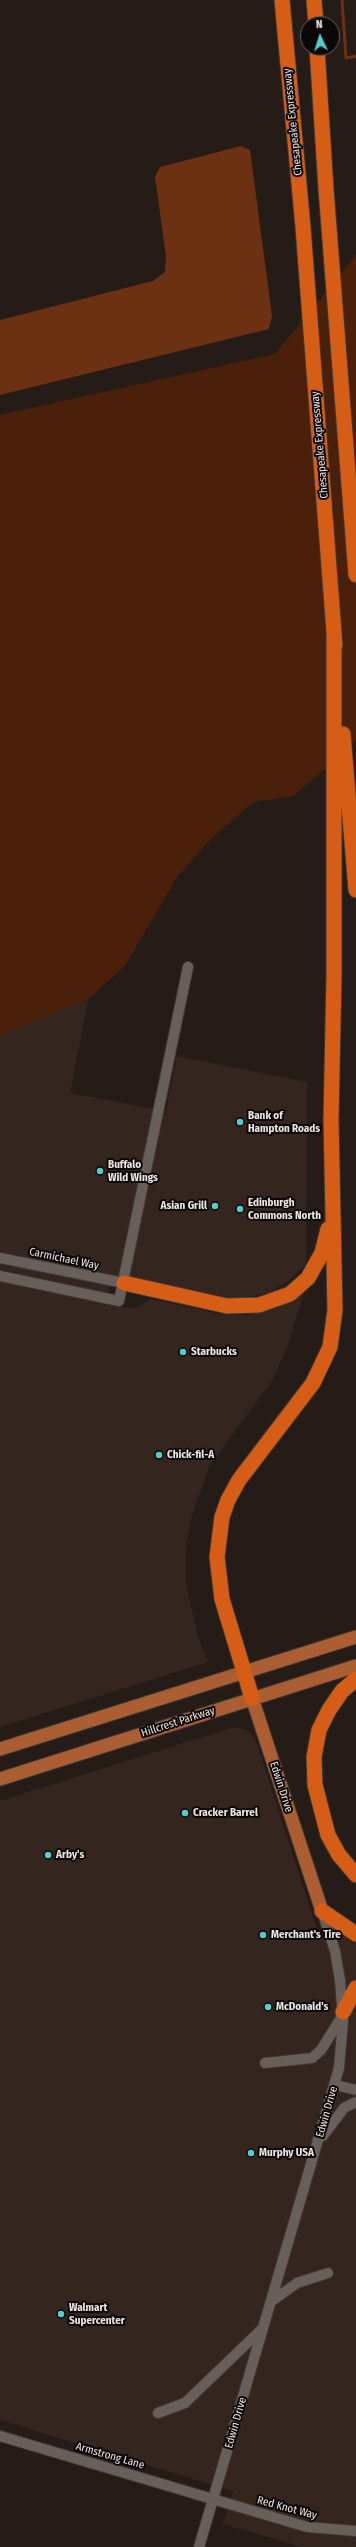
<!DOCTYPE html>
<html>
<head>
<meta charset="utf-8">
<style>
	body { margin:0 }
	#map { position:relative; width:356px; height:2547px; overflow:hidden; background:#251c18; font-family:"Fira Sans Condensed",sans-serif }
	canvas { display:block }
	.north { position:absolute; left:300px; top:16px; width:40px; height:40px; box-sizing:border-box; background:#0b0706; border:1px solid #65605e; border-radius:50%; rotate:356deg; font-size:11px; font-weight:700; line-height:16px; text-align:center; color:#ece6e3 }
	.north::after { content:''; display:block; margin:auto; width:14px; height:18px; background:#52cdcd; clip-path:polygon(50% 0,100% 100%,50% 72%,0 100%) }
</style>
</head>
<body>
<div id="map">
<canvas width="356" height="2547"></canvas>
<div class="north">N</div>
</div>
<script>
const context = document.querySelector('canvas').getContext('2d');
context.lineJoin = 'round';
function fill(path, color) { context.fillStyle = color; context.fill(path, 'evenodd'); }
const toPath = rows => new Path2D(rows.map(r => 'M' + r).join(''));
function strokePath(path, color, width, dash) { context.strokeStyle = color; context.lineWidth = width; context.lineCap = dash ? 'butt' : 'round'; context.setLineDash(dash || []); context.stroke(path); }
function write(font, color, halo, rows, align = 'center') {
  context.font = font + ' "Fira Sans Condensed",sans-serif'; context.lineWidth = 4; context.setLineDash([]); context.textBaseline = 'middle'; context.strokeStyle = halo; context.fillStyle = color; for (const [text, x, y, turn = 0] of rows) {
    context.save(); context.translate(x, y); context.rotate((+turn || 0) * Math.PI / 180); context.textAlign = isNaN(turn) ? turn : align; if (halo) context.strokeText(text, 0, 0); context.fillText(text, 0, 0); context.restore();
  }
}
const built = toPath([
	[90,990,70,1093,166,1111,177,1056,307,1082,306,1265,289,1280,270,1292,239,1299,113,1276,105,1303,134,1309,151,1299,219,1314,248,1315,279,1306,305,1290,287,1348,272,1381,210,1465,191,1518,186,1548,186,1582,197,1634,208,1662,0,1727,0,1028],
	[234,1727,246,1730,255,1738,318,1932,342,1923,356,1934,356,2547,302,2547,223,2524,233,2491,0,2420,0,1801]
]);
const green = toPath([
	[356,255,356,739,343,754,293,796,253,802,210,840,177,877,125,966,88,999,0,1035,0,415,275,354]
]);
const water = toPath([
	[241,146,250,150,272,316,269,329,0,395,0,320,153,281,165,272,166,256,155,177,160,167]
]);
const stream = toPath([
	[342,0,346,58,356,56]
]);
const minor = toPath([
	[0,1258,124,1283],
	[0,1276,119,1301,188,967],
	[265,2063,312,2058,321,2050,343,2015],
	[335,2085,356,2090],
	[323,2136,344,2108,356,2102],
	[272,2301,297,2283,328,2273],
	[158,2413,185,2403,263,2328],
	[0,2436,307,2527,356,2531],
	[199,2547,339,2068,343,2021,340,1980,335,1951,322,1911]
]);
const major = toPath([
	[252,1698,322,1911],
	[0,1749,356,1637],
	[0,1779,356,1666]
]);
const highway = toPath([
	[282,0,303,227,335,645],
	[314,0,316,24],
	[317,48,326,189,356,575],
	[343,734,356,890],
	[124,1283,227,1306,259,1305,290,1294,308,1278,322,1253,328,1229],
	[356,1679,342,1691,329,1710,319,1730,314,1757,315,1785,328,1835,339,1855,356,1875],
	[252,1698,222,1599,217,1557,222,1517,228,1500,239,1480,313,1383,330,1347,335,1310,331,1119,334,976,334,635],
	[322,1911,356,1934],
	[343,2012,356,1988]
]);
const markers = [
	[240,1122,4,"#52cdcd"],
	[100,1171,4,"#52cdcd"],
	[215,1206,4,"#52cdcd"],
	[240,1209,4,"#52cdcd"],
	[183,1352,4,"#52cdcd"],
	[159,1455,4,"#52cdcd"],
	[185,1813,4,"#52cdcd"],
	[48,1855,4,"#52cdcd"],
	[263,1935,4,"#52cdcd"],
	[268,2007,4,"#52cdcd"],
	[251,2153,4,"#52cdcd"],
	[61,2314,4,"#52cdcd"]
];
const streetNames = [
	["Chesapeake Expressway",293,122,-96],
	["Chesapeake Expressway",320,445,-95],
	["Carmichael Way",64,1259,12],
	["Hillcrest Parkway",178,1722,-18],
	["Edwin Drive",281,1787,72],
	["Edwin Drive",327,2112,-74],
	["Edwin Drive",236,2423,-74],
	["Armstrong Lane",110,2456,16],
	["Red Knot Way",287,2508,15]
];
const poiNames = [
	["Bank of",248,1116],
	["Hampton Roads",248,1129],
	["Buffalo",108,1165],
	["Wild Wings",108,1178],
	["Edinburgh",248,1203],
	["Commons North",248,1216],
	["Asian Grill",207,1206,"right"],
	["Starbucks",191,1352],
	["Chick-fil-A",167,1455],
	["Cracker Barrel",193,1813],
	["Arby's",56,1855],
	["Merchant's Tire",271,1935],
	["McDonald's",276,2007],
	["Murphy USA",259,2153],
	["Walmart",69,2308],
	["Supercenter",69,2321]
];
fill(built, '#34261f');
fill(green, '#4a200b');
fill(water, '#6c3113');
strokePath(stream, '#6c3113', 3);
strokePath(minor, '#3f3835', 12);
strokePath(major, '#3f3835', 15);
strokePath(highway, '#3f3835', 17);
strokePath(minor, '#695f5a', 10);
strokePath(major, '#aa5e31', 13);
strokePath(highway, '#d65d16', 15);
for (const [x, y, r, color] of markers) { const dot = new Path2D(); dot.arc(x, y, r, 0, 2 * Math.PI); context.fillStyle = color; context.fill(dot); strokePath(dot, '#0b0706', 1.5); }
write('11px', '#ece6e3', '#0b0706', streetNames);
write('bold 11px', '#ece6e3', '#0b0706', poiNames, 'left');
</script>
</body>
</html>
